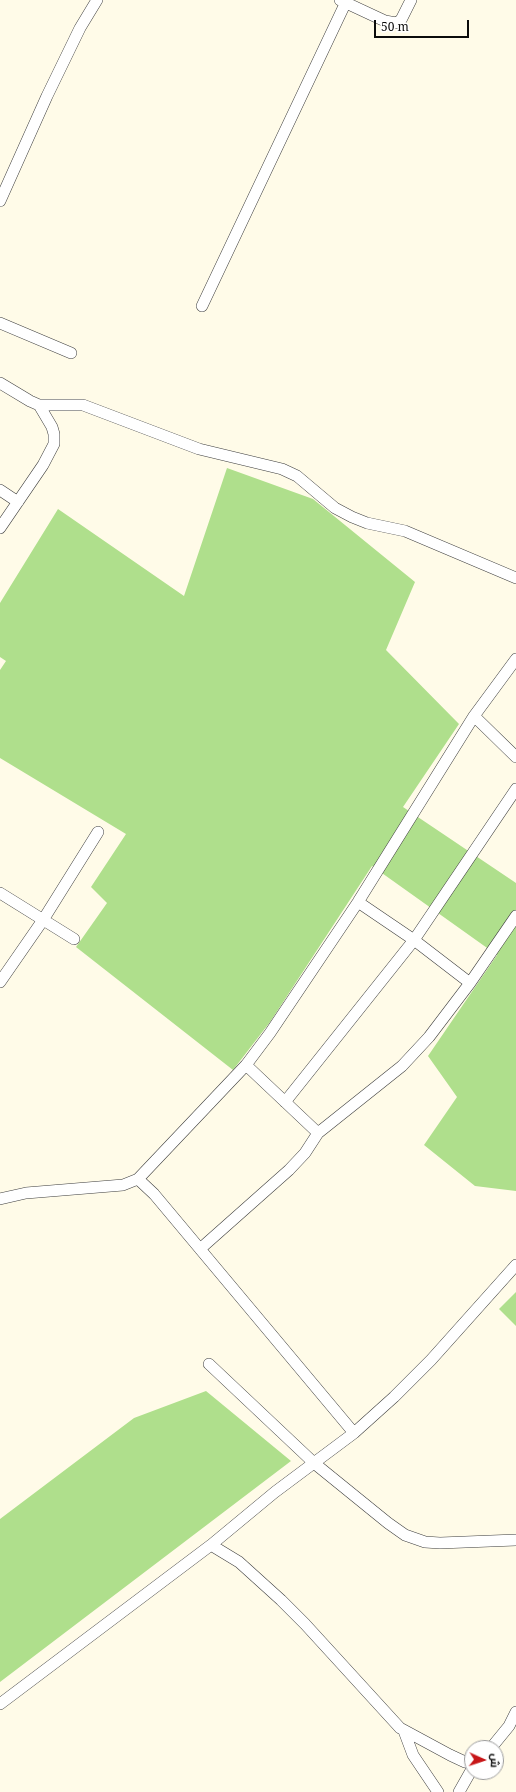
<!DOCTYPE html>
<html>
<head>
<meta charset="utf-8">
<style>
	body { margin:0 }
	#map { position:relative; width:516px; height:1792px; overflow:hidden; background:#fffbe8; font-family:"Noto Serif",Cairo,serif }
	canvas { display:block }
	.north { position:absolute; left:464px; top:1740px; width:40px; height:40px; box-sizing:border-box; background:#fff; border:1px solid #9d9d9d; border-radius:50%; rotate:93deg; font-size:11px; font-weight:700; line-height:16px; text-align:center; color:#0b0b0b }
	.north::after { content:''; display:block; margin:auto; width:14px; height:18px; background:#c71618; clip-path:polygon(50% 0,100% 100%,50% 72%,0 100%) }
	.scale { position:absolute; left:374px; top:20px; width:95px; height:18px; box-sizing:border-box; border:2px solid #0b0b0b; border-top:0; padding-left:5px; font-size:12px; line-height:14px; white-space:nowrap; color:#0b0b0b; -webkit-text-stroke:3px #fff; paint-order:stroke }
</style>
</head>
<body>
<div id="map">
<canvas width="516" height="1792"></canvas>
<div class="north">ش</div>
<div class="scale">50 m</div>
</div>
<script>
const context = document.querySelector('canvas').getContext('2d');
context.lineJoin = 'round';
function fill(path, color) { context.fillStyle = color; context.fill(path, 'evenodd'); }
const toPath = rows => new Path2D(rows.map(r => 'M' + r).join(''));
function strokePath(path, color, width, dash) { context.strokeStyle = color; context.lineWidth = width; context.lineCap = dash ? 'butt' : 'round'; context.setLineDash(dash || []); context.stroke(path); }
const forest = toPath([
	[227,468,313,499,415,582,386,650,459,724,403,807,516,883,516,1191,475,1186,424,1145,457,1097,428,1056,497,955,372,866,270,1022,233,1070,76,947,107,903,91,887,126,834,0,758,0,670,6,661,0,657,0,603,58,509,184,596],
	[516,1292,516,1326,499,1309],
	[206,1391,291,1461,0,1682,0,1519,134,1418]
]);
const minor = toPath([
	[340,0,385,21,396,23,401,20,411,0],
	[0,201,47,96,80,28,97,0],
	[202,306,346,2],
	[0,323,71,353],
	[0,383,30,401,39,405,83,405,199,449,282,469,297,476,335,508,352,517,367,523,405,531,516,578],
	[0,490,18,502],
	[0,528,43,465,54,444,54,434,52,427,39,405],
	[474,716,516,757],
	[0,893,74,939],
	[358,902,414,940,470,983],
	[0,982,43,920,98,832],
	[246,1065,318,1133],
	[285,1102,414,940,516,789],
	[138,1179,154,1194,354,1433],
	[0,1199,26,1193,123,1185,138,1179,246,1065,270,1033,358,902,474,716,516,659],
	[200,1249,289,1170,305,1153,318,1133,402,1066,429,1037,470,983,516,916],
	[209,1364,314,1463,388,1523,405,1535,425,1542,440,1543,516,1540],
	[211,1545,239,1562,281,1600,305,1624,400,1728,450,1755,465,1762,472,1763],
	[0,1704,211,1545,275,1492,354,1433,394,1397,431,1360,516,1265],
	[404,1731,413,1755,438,1792],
	[491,1748,509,1726,516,1712],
	[459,1792,472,1769]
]);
fill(forest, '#afdf8c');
strokePath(minor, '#3e3e3e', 12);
strokePath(minor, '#fff', 11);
</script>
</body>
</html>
